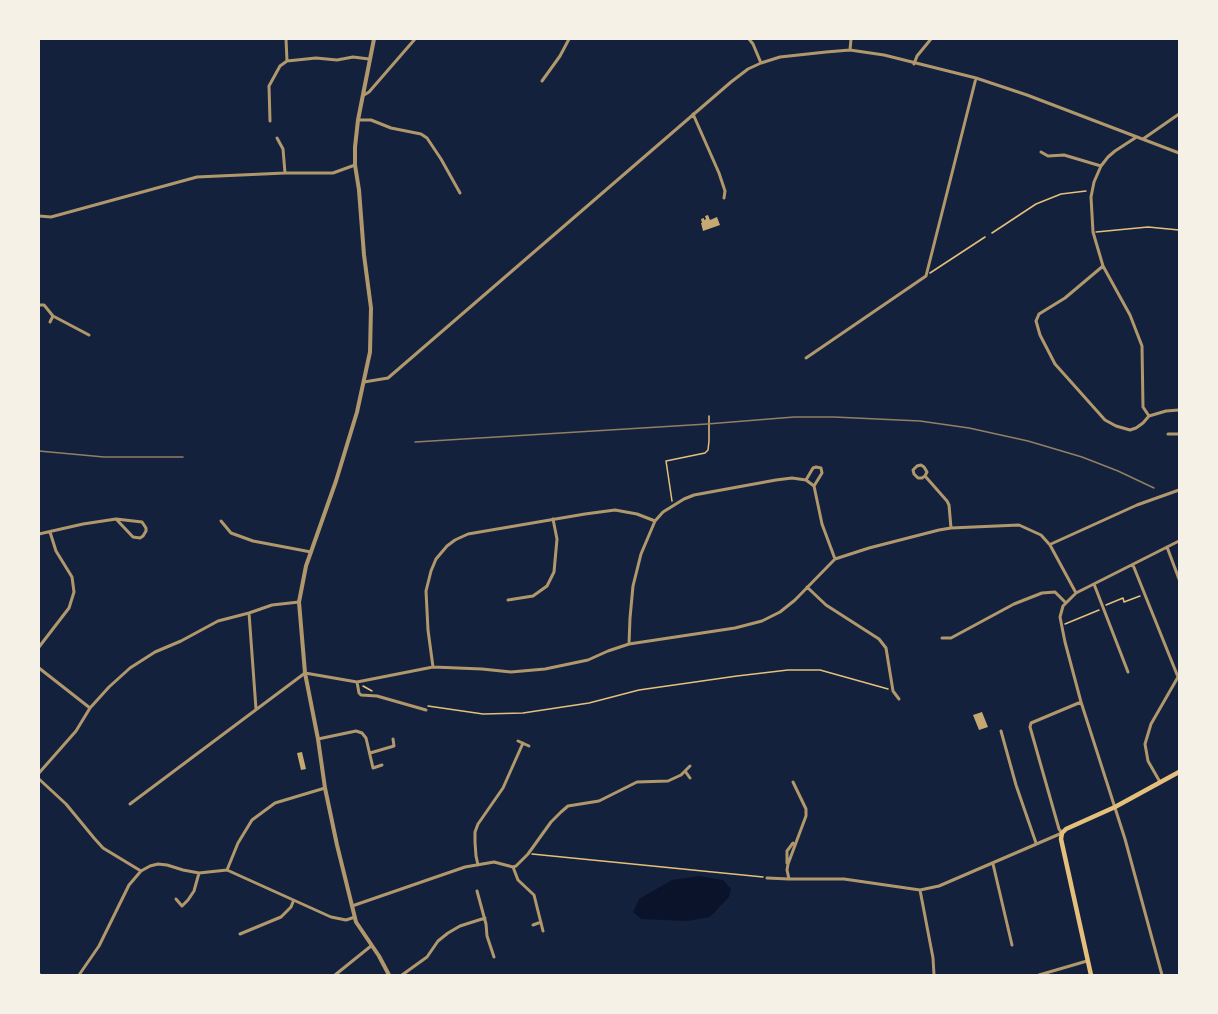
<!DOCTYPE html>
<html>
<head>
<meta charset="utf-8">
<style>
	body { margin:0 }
	#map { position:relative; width:1218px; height:1014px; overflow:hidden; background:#14213d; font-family:"Open Sans",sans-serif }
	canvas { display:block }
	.frame { position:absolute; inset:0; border:40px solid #f6f1e7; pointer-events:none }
</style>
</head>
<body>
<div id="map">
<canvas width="1218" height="1014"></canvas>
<div class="frame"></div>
</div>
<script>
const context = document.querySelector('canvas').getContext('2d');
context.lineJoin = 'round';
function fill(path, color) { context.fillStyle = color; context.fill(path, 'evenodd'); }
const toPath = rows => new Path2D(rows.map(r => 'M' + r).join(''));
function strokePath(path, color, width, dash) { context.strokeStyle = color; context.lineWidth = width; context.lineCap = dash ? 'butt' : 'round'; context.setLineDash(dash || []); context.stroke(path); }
const water = toPath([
	[699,876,723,880,731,889,729,897,710,917,688,921,641,919,633,912,639,899,672,880]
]);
const building = toPath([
	[708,215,710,220,717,217,720,225,703,231,701,223,702,223,701,219,704,218,704,220,706,219,705,216],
	[982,712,988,727,979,730,973,715],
	[302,752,306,769,301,770,297,753]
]);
const path = toPath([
	[1096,232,1148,227,1179,230],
	[992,233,1036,204,1061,194,1086,191],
	[930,273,985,237],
	[672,501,666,461,705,453,708,450,709,441,709,416],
	[1106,605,1123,598,1124,602,1140,596],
	[1065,624,1099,610],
	[363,686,372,691],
	[428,706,483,714,523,713,589,703,639,690,737,676,788,670,820,670,888,689],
	[532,854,763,877]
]);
const minor = toPath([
	[286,39,287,61],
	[749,39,753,44,761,63],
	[850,50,851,39],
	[914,64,917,56,931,39],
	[542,81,560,56,569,39],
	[364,95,369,92,415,39],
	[693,114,719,173,725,191,724,198],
	[358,120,371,120,391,128,421,134,427,138,441,159,460,193],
	[270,121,269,86,280,66,287,61,316,58,337,60,353,57,369,59],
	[277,138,283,149,285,173],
	[1135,138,1115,151,1108,157,1101,166,1094,182,1091,197,1093,232,1103,266,1130,315,1142,346,1143,407,1149,416,1166,411,1179,410],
	[1143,139,1179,114],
	[1041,152,1048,156,1064,155,1101,166],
	[39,216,51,217,197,177,285,173,333,173,355,165],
	[1103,266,1065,298,1039,314,1036,321,1040,335,1055,364,1105,420,1116,426,1130,430,1136,428,1143,423,1149,416],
	[39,305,44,305,53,316,89,335],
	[50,322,53,316],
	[806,358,926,276,976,78],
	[364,382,388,378,731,82,748,69,761,63,780,57,826,52,850,50,884,55,976,78,1027,95,1179,153],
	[1168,434,1179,434],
	[925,476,922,478,918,478,914,474,913,470,917,466,921,465,924,467,927,472,925,476,947,501,949,505,951,528],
	[806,480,813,468,816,467,821,468,822,473,814,486],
	[221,521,231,533,253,541,311,552],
	[39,534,83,524,116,519,142,522,146,528,146,531,143,536,140,538,133,537,116,519],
	[1051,544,1137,505,1179,490],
	[1167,547,1179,579],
	[1133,565,1178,677],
	[1094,584,1128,672],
	[807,587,826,605,879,639,886,648,893,691,899,699],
	[508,600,533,596,547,586,554,572,557,539,553,519],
	[249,613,256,709],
	[942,638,951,638,1014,604,1042,593,1055,592,1065,602],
	[629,644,630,618,633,586,641,554,655,521,663,512,684,499,694,495,776,480,792,478,806,480,814,486,822,524,835,559],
	[39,647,69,608,74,592,72,577,56,551,50,532],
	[433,667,428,630,426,591,431,571,436,559,447,546,455,540,468,534,585,514,615,510,637,514,655,521],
	[39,668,90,708],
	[357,682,359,693,361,695,377,696,426,710],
	[1001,731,1016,785,1036,843],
	[318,739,356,731,362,733,366,738,373,768,382,765],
	[518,741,529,746],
	[370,753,394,746,393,739],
	[685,771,690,778],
	[39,773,76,731,90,708,109,687,130,668,155,652,181,641,218,621,249,613,272,605,299,602],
	[39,779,66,804,94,838,103,848,141,871],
	[1160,782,1148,761,1145,744,1151,724,1178,677],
	[130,804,305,673,357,682,433,667,482,669,511,672,545,669,588,660,608,651,629,644,735,628,762,621,780,612,795,600,835,559,869,548,939,530,951,528,1019,525,1041,535,1050,545,1076,593],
	[787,863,787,851,793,843],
	[993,864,1012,945],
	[478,865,476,856,475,842,475,832,478,824,503,788,523,743],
	[513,867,518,880,534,895,543,931],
	[227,870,238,843,252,820,275,803,325,788],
	[767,878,789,879,844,879,920,890,939,886,1062,833,1059,829,1030,727,1031,723,1081,702],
	[789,879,787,870,788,864,806,816,806,809,793,782],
	[920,890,933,958,934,975],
	[477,891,486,924,487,936,494,957],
	[176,899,182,906,188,900,194,891,199,873],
	[352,906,465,867,494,862,513,867,516,866,528,854,551,822,561,812,568,806,599,801,637,782,668,781,681,775,690,766],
	[533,925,541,922],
	[240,934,281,917,291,907,293,902],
	[39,974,40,975],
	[79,975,99,946,129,885,141,871,150,866,158,864,167,865,183,870,199,873,227,870,331,917,346,920,355,917],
	[335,975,371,946],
	[402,975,427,957,438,941,448,933,460,926,485,918],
	[1039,975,1087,961],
	[1162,975,1125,839,1081,702,1065,642,1060,617,1063,606,1076,593,1179,541]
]);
const tertiary = toPath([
	[374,39,358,120,355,147,355,165,359,190,364,255,371,308,370,352,357,412,336,481,306,566,299,602,305,673,318,739,325,788,337,845,356,922,379,956,389,975]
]);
const secondary = toPath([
	[1091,975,1061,839,1062,833,1066,829,1115,807,1179,772]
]);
const rail = toPath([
	[415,442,707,424,794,417,834,417,920,421,969,428,1028,441,1082,457,1118,471,1154,488],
	[39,451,104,457,183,457]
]);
fill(water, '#0b132b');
fill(building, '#c6a872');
strokePath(path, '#e5c07b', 1.5);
strokePath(minor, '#b1986c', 3);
strokePath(tertiary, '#b1986c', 4);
strokePath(secondary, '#e5c07b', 4.5);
strokePath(rail, '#918062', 1.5);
</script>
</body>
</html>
